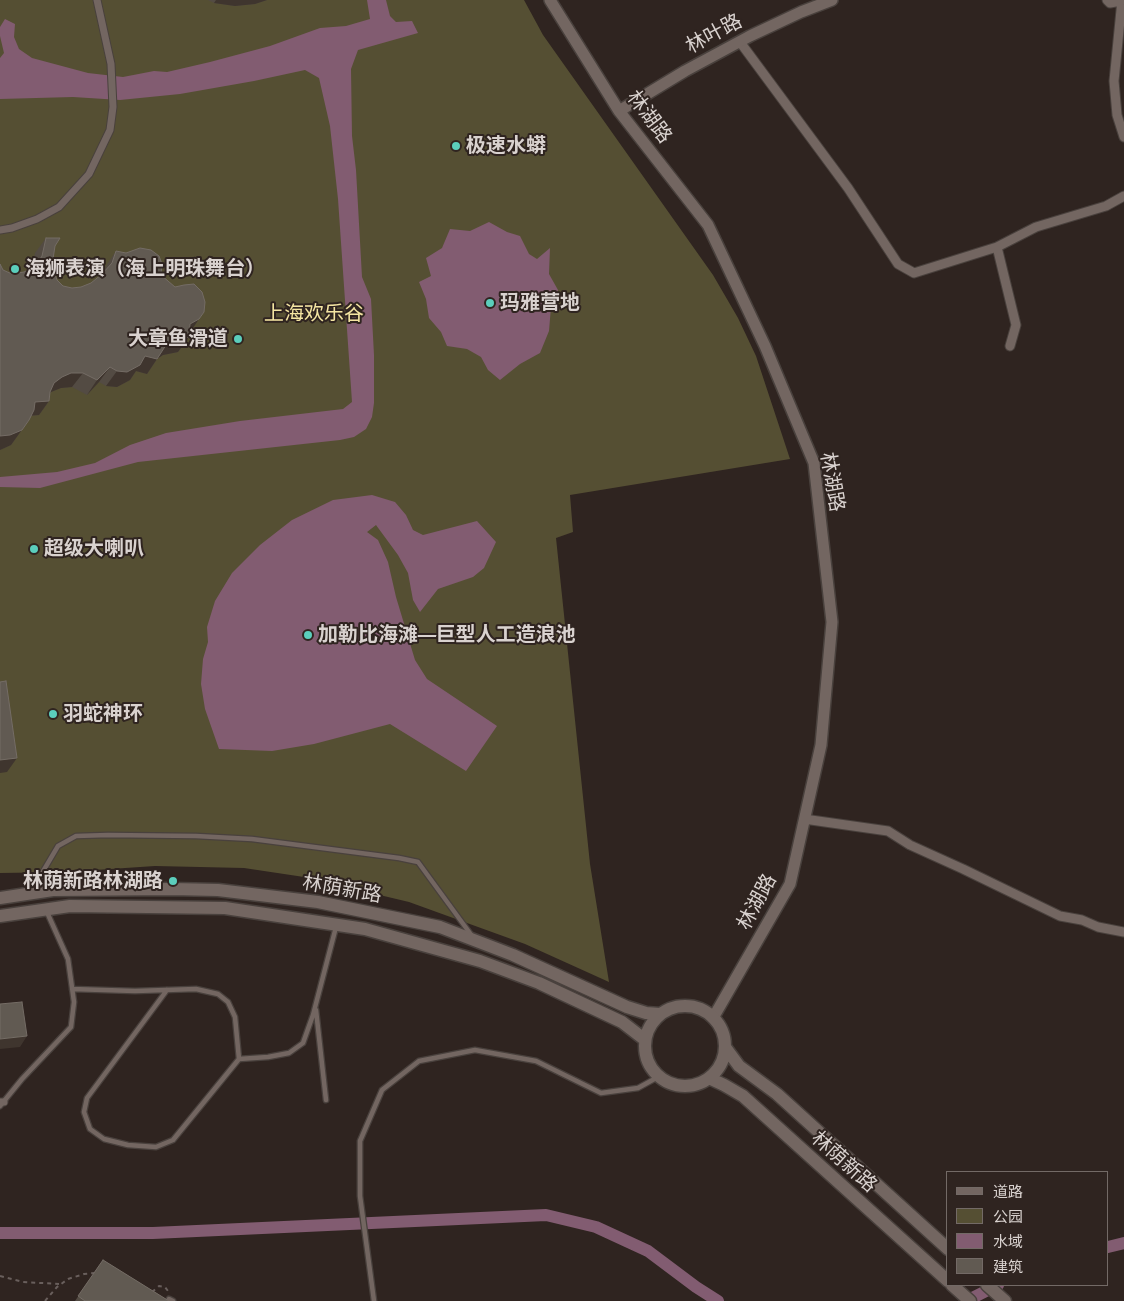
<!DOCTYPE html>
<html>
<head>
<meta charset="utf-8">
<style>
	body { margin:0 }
	#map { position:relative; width:1124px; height:1301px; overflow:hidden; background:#2f2420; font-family:"Alegreya Sans","Noto Sans SC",sans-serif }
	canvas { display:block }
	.legend { position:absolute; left:946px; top:1171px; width:162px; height:115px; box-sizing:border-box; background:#2f2420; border:1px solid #736a66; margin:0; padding:6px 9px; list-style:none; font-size:15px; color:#d9d2cf }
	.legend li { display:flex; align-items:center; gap:10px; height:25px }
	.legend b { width:25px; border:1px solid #736a66 }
</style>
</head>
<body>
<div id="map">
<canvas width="1124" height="1301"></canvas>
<ul class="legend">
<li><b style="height:6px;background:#736661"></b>道路</li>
<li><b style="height:14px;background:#554f33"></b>公园</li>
<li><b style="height:14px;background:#825c71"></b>水域</li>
<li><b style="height:14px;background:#615a52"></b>建筑</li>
</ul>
</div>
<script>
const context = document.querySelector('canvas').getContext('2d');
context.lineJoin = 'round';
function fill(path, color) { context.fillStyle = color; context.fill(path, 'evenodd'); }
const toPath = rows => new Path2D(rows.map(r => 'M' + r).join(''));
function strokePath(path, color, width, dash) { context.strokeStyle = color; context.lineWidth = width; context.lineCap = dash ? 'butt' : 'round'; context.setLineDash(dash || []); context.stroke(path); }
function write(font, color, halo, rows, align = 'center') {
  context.font = font + ' "Alegreya Sans","Noto Sans SC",sans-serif'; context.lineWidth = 4; context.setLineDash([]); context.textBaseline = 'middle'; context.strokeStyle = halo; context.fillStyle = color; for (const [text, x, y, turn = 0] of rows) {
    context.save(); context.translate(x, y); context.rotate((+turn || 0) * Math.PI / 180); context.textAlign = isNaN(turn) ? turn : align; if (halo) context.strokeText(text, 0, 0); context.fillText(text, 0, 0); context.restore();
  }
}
const green = toPath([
	[0,0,524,0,543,35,713,275,738,318,756,356,790,459,570,495,573,532,556,538,590,864,609,982,525,944,409,902,304,877,244,868,155,866,66,872,0,873]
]);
const water = toPath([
	[367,0,386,0,390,16,396,22,412,21,418,33,358,50,351,69,352,136,356,170,362,277,371,299,374,355,374,403,372,417,366,429,354,437,340,440,138,462,40,488,0,487,0,477,57,472,95,463,130,445,166,433,240,421,343,409,352,402,338,199,330,126,319,78,305,70,254,81,180,94,120,100,73,97,0,99,0,58,4,53,0,36,0,27,5,19,15,24,14,37,19,49,32,58,88,73,123,77,154,71,167,72,210,62,270,46,320,28,346,26,370,19],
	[489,222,507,232,520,236,529,254,537,259,550,248,549,274,558,290,551,307,549,331,540,353,520,364,500,380,488,370,481,357,467,349,447,346,441,332,429,318,426,299,419,282,431,276,426,258,442,248,450,229,470,231],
	[372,495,395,502,406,515,413,530,423,535,477,521,496,542,484,568,473,577,438,589,420,612,413,600,408,573,398,555,376,525,367,532,378,540,388,562,396,597,415,660,427,679,497,726,466,771,390,724,314,744,272,751,219,749,205,709,201,684,203,659,208,642,207,627,215,601,232,573,260,545,292,520,333,500]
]);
const canal = toPath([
	[0,1233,153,1233,546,1215,596,1227,648,1251,696,1287,718,1301],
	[1108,1247,1124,1243],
	[966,1301,998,1285]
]);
const path = toPath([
	[0,1276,23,1282,59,1284],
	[152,1292,159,1286,165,1287,168,1291],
	[45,1301,57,1287,68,1279,84,1274,95,1273]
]);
const service = toPath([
	[32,890,58,846,76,836,108,835,196,836,252,839,399,858,418,862,472,936],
	[72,989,135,991,196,989,218,994,228,1002,235,1017,239,1059,268,1057,289,1053,303,1043,313,1015,336,927],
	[167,990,87,1098,84,1112,90,1129,104,1139,128,1145,156,1147,173,1140,239,1059],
	[316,1010,326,1100],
	[0,1106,22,1079,71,1027,74,1002,68,959,46,910],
	[169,1299,173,1301],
	[374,1301,360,1196,360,1141,382,1090,419,1061,475,1050,536,1061,601,1093,638,1088,658,1077]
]);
const pedestrian = toPath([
	[0,230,12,228,37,219,59,207,89,174,110,130,113,107,111,64,97,0],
	[0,1102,4,1102]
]);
const minor = toPath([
	[1107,0,1110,3,1121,1],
	[1122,0,1114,81,1117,115,1124,137],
	[740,42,848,188,898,264,914,273,997,247,1036,227,1106,206,1124,196],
	[997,247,1016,325,1010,346],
	[804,819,888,831,910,845,963,869,1060,916,1082,920,1098,927,1124,932]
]);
const tertiary = toPath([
	[550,0,619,111,708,225,765,346,814,463,832,622,821,745,790,884,713,1018],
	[619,111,685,71,750,36,801,12,832,0]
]);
const secondary = toPath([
	[0,898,53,890,172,889,218,890,318,902,440,927,513,955,627,1007,646,1013,660,1014],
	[0,916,70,906,225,908,365,929,480,961,539,983,622,1022,644,1039],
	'645 1046a40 40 0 1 1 80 0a40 40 0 1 1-80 0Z',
	[725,1047,739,1066,777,1094,948,1249],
	[709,1078,724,1085,743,1096,948,1281],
	[952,1285,970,1301],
	[987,1285,1005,1301]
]);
const wall = toPath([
	[208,0,267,0,255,4,235,6,214,3],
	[46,238,55,246,53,259,53,268,57,280,63,286,72,288,81,287,91,283,103,273,106,266,116,251,161,275,189,334,189,337,178,352,163,355,157,359,147,374,136,371,130,380,117,387,106,386,99,382,87,395,72,387,61,388,51,392,50,393,49,401,39,415,31,416,11,445,0,450,0,264,3,270,12,274,24,272,32,268,35,253],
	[103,1260,169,1301,75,1301]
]);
const shadedWall = toPath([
	[216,0,267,0,255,4,235,6,214,3],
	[199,319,189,334,190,324],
	[189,337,178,352,163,355,157,359,147,374,136,371,130,380,117,387,106,386,117,371,145,356,174,340],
	[110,367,99,382,87,395,97,380],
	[71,373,83,373,72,387,61,388,51,392,44,398,54,383,62,377],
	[49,401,39,415,25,416,35,402],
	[29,420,11,445,0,450,0,436],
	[17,758,7,772,0,773,0,760],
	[27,1036,20,1047,0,1049,0,1039]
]);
const building = toPath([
	[46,238,60,238,55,246,53,259,53,268,57,280,63,286,72,288,81,287,91,283,102,274,112,263,116,251,126,253,140,248,151,250,159,256,162,264,161,275,175,287,184,285,194,284,202,292,205,302,204,312,199,319,190,324,189,337,174,340,166,345,157,359,145,356,140,365,127,372,117,371,110,367,97,380,83,373,71,373,62,377,54,383,50,392,49,401,35,402,34,410,29,420,22,430,10,435,0,436,0,264,3,270,12,274,24,272,35,267,42,256,46,238],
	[6,681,17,758,0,760,0,682,6,681],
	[22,1002,27,1036,0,1039,0,1004,22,1002],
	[103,1260,169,1301,85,1301,78,1296,103,1260]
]);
const markers = [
	[456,146,5,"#5bcebc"],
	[15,269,5,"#5bcebc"],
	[490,303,5,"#5bcebc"],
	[238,339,5,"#5bcebc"],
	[34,549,5,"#5bcebc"],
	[308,635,5,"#5bcebc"],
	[53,714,5,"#5bcebc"],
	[173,881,5,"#5bcebc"]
];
const streetNames = [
	["林叶路",714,34,-28],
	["林湖路",649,117,53],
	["林湖路",832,482,80],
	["林荫新路",342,889,10],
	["林湖路",757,902,-62],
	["林荫新路",844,1162,42]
];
const poiNames = [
	["极速水蟒",466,146],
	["海狮表演（海上明珠舞台）",25,269],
	["玛雅营地",500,303],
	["大章鱼滑道",228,339,"right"],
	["超级大喇叭",44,549],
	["加勒比海滩—巨型人工造浪池",318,635],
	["羽蛇神环",63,714],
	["林荫新路林湖路",163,881,"right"]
];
const parkNames = [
	["上海欢乐谷",314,314]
];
fill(green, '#554f33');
fill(water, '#825c71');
strokePath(canal, '#825c71', 12);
strokePath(service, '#49413d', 7);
strokePath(pedestrian, '#49413d', 9);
strokePath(minor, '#49413d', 11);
strokePath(tertiary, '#49413d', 14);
strokePath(secondary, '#49413d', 15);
strokePath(path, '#695f5c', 2, [4, 4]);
strokePath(service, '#736661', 4.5);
strokePath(pedestrian, '#736661', 7);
strokePath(minor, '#736661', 9);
strokePath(tertiary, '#736661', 11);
strokePath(secondary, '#736661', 12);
fill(wall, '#534b43');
fill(shadedWall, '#3f352e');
fill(building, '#615a52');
strokePath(building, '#746c65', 1);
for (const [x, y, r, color] of markers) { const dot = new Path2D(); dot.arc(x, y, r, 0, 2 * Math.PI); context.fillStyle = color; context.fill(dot); strokePath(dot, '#2f2420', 2); }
write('20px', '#d9d2cf', '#2f2420', streetNames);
write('bold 20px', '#d9d2cf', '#2f2420', poiNames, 'left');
write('20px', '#f4e5a2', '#2f2420', parkNames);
</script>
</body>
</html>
